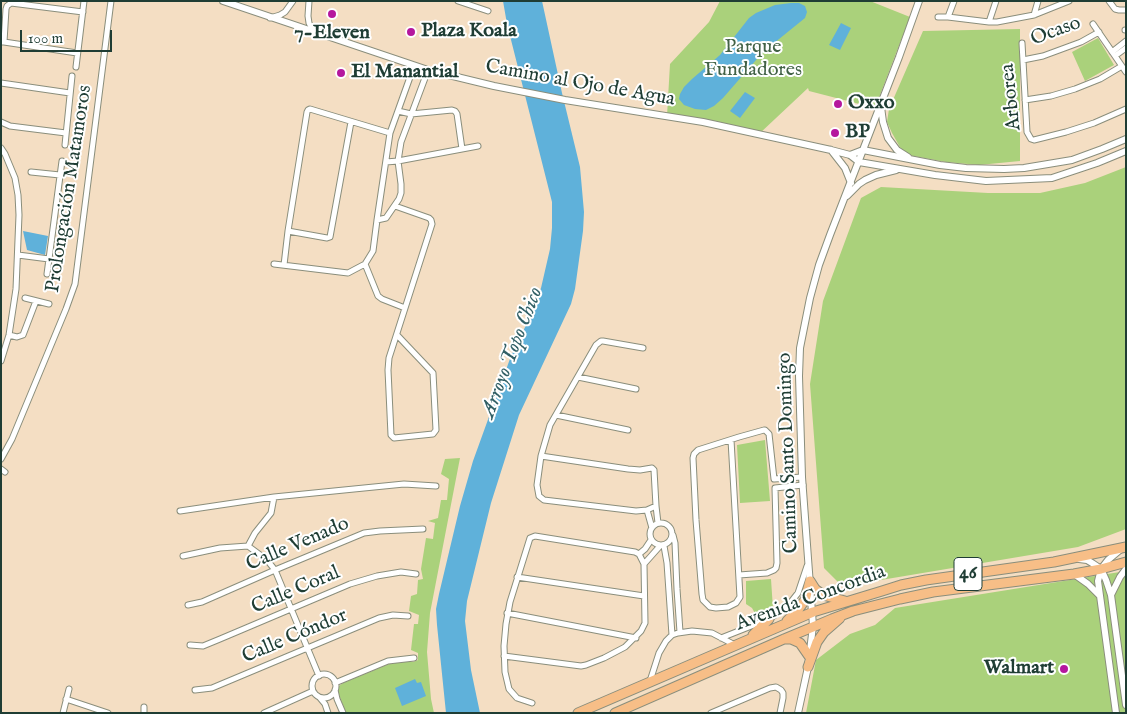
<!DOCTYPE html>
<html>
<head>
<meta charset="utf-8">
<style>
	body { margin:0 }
	#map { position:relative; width:1127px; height:714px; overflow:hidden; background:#f4dec3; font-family:"IM FELL English",serif }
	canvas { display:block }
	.frame { position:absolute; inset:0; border:2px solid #1f3d34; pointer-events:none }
	.scale { position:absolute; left:20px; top:30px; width:92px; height:22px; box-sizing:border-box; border:2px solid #1f3d34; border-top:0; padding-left:6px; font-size:15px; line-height:18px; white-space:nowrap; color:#1f3d34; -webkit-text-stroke:4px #fff; paint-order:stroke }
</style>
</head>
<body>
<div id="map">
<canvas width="1127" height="714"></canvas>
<div class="frame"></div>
<div class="scale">100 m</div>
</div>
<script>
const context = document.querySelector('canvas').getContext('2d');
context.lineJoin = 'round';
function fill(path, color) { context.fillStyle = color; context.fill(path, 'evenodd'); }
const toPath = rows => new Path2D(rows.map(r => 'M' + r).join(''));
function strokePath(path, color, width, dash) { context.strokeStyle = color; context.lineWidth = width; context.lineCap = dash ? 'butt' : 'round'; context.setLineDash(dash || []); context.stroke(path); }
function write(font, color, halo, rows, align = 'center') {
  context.font = font + ' "IM FELL English",serif'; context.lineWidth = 4; context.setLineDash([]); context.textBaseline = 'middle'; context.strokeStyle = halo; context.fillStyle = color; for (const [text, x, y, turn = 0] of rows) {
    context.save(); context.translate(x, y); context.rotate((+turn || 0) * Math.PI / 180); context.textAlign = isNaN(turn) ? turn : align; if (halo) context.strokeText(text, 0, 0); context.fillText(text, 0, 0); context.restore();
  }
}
const green = toPath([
	[720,1,870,1,910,17,875,108,809,91,808,88,759,134,667,116,670,64,709,22],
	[1020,29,1020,161,979,165,946,162,908,155,901,149,892,133,887,122,889,109,923,31],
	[1098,38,1114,65,1085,81,1072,52],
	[1126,167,1126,529,1078,547,851,585,839,583,824,568,810,384,823,301,861,198,881,187,988,193,1040,193,1085,183],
	[765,440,770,501,740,503,737,445],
	[460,458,430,613,427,652,431,699,434,713,346,713,337,690,339,686,343,683,389,664,408,661,413,662,418,660,418,653,411,650,414,624,418,624,419,615,409,611,411,596,417,594,418,580,423,579,421,569,426,538,433,539,435,523,428,521,438,518,441,500,447,500,449,479,441,474,445,459],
	[1126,571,1126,713,806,713,816,660,850,634,875,625,895,608],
	[771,579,773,609,757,617,752,608,746,604,746,581]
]);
const water = toPath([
	[503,1,542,1,562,93,580,167,584,212,583,231,575,289,571,304,519,415,491,503,467,601,465,621,471,670,480,713,446,713,437,625,436,609,439,594,460,506,473,461,511,356,528,321,541,288,550,249,552,228,552,202,507,24],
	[791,3,799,3,805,6,807,12,805,18,763,52,723,98,714,106,706,110,695,109,684,105,679,99,680,94,684,87,692,79,720,55,749,18,756,13,775,5],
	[841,23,851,28,840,50,829,45],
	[745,92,755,98,740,118,730,111],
	[23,231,48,236,45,255,27,250],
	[415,679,417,683,421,682,426,696,402,706,395,688]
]);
const minor = toPath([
	[309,1,308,16,309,23,313,31],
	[458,1,488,11],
	[1109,1,1115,9,1119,10,1126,10],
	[1034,15,1038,1],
	[938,17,948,17,989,22,997,22,1034,15,1069,1],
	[948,17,954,1],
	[270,18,280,15,285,12,293,1],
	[989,22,996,1],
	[1093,24,1126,72],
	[1125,30,1126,30],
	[1,42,4,42,77,53],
	[4,42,6,9,7,6,11,3,83,12],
	[1022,43,1027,132,1031,139,1034,140,1066,132,1094,123,1126,109],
	[1112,52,1126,41],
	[1115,56,1126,48],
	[1023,60,1043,56,1081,42,1099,32],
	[76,67,84,1],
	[1,83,70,93],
	[1025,100,1051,96,1075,89,1100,79,1122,66],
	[398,111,411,114,452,110,455,111,457,114,462,149],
	[1,122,10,126,66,133],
	[65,145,72,76],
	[1,148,5,154,15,178,18,195,19,215,16,289,9,335,1,361],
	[386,162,398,161,478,146],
	[31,172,60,175],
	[395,206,429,218,431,220,432,224,389,358,388,370,391,435,394,438,433,434,436,430,433,373,397,335],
	[377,220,386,218,399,199,401,193,401,184,398,161,401,142,428,70],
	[288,231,327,238,330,237,351,122],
	[18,255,49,259],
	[274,264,348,273,365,264,373,251,377,220,390,133,414,66],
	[365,264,378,296,382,299,405,308],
	[284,265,288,231,307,112,308,110,310,109,390,133],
	[47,274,62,161],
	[25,298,49,304],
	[9,335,17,337,23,335,36,301],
	[643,348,603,341,601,341,596,345,550,425,541,456,537,485,539,496,544,500,636,511,647,510,656,506],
	[578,377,636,389],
	[556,415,628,430],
	[731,440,740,597,736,603,728,607,716,608,710,607,703,600,702,594,696,520,693,458,694,454,698,450,739,437,764,430,765,430,769,434,774,479,802,477],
	[541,456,628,469,640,470,652,468,654,470,656,506,658,523],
	[1,459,12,439,66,309,75,284,111,1],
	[1,469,5,472],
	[647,510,652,528],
	[180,511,274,497,404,484,436,486],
	'650 534a11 11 0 1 1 22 0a11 11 0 1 1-22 0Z',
	[673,535,675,543,677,589,680,632],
	[248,546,255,533,271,513,274,497],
	[664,546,667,563,672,635],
	[639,554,645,549,651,540],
	[183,556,220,548,248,546,267,560,275,570,319,676],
	[644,564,660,546],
	[739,575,767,573,774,570,776,568,777,563,775,488,803,485],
	[517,577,644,596],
	[188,605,202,602,275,570,364,533,380,531,423,529],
	[507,613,636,638],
	[721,638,769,619,787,607,798,593,807,566],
	[190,645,203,646,220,639,350,584,377,576,401,572,416,574],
	[504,656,581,666,586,665,604,658,625,647,641,631,645,623,644,564,639,554],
	'312 686a12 12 0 1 1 24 0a12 12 0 1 1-24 0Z',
	[650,681,659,653,666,641,672,635,678,633,692,631,712,633,735,645],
	[335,683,388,661,414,658],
	[195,690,212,688,379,618,393,615,408,616],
	[335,690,337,699,343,713],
	[320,698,325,704,328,713],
	[66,699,108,713],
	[532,703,517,698,509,689,505,672,504,646,506,624,510,602,530,538,535,536,635,552,639,554],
	[144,707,144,713],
	[63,713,69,689],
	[264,713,313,691],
	[711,713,770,688,776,687,781,690,783,693,783,698,780,713]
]);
const tertiary = toPath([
	[223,1,428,70,494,86,565,100,703,122,831,150,850,155,859,162,935,175,986,181,1052,178,1097,163,1126,151],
	[881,107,883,122,888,138,897,150,908,157],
	[831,150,845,168,851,183],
	[850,155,863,150,940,165,966,168,1004,169,1024,168,1072,160,1102,149,1126,139],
	[847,196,859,184,865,180,876,175,896,170],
	[1079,559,1087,560,1092,563,1101,569,1106,580,1111,595,1126,705],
	[1074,574,1088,584,1099,595],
	[1111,595,1120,577,1126,569],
	[798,713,808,667,813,626,802,477,799,376,800,348,810,298,819,265,830,235,899,57,919,1],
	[1116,713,1098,581,1101,569,1108,560,1121,549]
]);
const primary = toPath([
	[810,581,815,589,823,595,845,601],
	[787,621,798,610,805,600,810,581],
	[753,635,769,619],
	[784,639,791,639,800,643,809,656],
	[808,667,817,642,824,632,840,618],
	[578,713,813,612,882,591,901,585,926,580,1054,562,1126,547],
	[615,713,784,639,832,619,853,611,900,599,933,592,1074,574,1101,569,1126,562]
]);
const markers = [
	[332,14,5,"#b5179e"],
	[411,32,5,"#b5179e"],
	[341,73,5,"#b5179e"],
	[838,104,5,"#b5179e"],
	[835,133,5,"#b5179e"],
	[1064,669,5,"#b5179e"]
];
const shields = [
	[968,574,28]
];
const shieldNames = [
	["46",968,574]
];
const poiNames = [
	["Plaza Koala",421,32],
	["7-Eleven",332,34,"center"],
	["El Manantial",351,73],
	["Oxxo",848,104],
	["BP",845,133],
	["Walmart",1054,669,"right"]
];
const streetNames = [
	["Ocaso",1056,32,-20],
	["Camino al Ojo de Agua",580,84,10],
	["Arborea",1012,97,-96],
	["Prolongación Matamoros",70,189,-81],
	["Camino Santo Domingo",789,453,-92],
	["Calle Venado",298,545,-23],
	["Calle Coral",296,591,-23],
	["Avenida Concordia",811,599,-20],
	["Calle Cóndor",295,637,-23]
];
const parkNames = [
	["Parque",753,48],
	["Fundadores",753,71]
];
const waterNames = [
	["Arroyo Topo Chico",513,353,-69]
];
fill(green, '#aad17b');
fill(water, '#5fb1da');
strokePath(minor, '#8a8e7c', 7);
strokePath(tertiary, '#8a8e7c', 8);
strokePath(primary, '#8a8e7c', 11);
strokePath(minor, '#fff', 5);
strokePath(tertiary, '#fff', 6);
strokePath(primary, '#f7be87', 9);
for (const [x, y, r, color] of markers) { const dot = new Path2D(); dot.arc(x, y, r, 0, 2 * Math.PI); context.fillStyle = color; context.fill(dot); strokePath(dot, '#fff', 2); }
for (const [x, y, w] of shields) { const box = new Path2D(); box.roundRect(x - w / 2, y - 16.5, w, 33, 4); context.fillStyle = '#fff'; context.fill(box); strokePath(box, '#1f3d34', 1); }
write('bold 19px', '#1f3d34', null, shieldNames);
write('bold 20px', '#1f3d34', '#fff', poiNames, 'left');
write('20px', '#1f3d34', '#fff', streetNames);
write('20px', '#426246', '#fff', parkNames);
write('italic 21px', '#326066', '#fff', waterNames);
</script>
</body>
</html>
